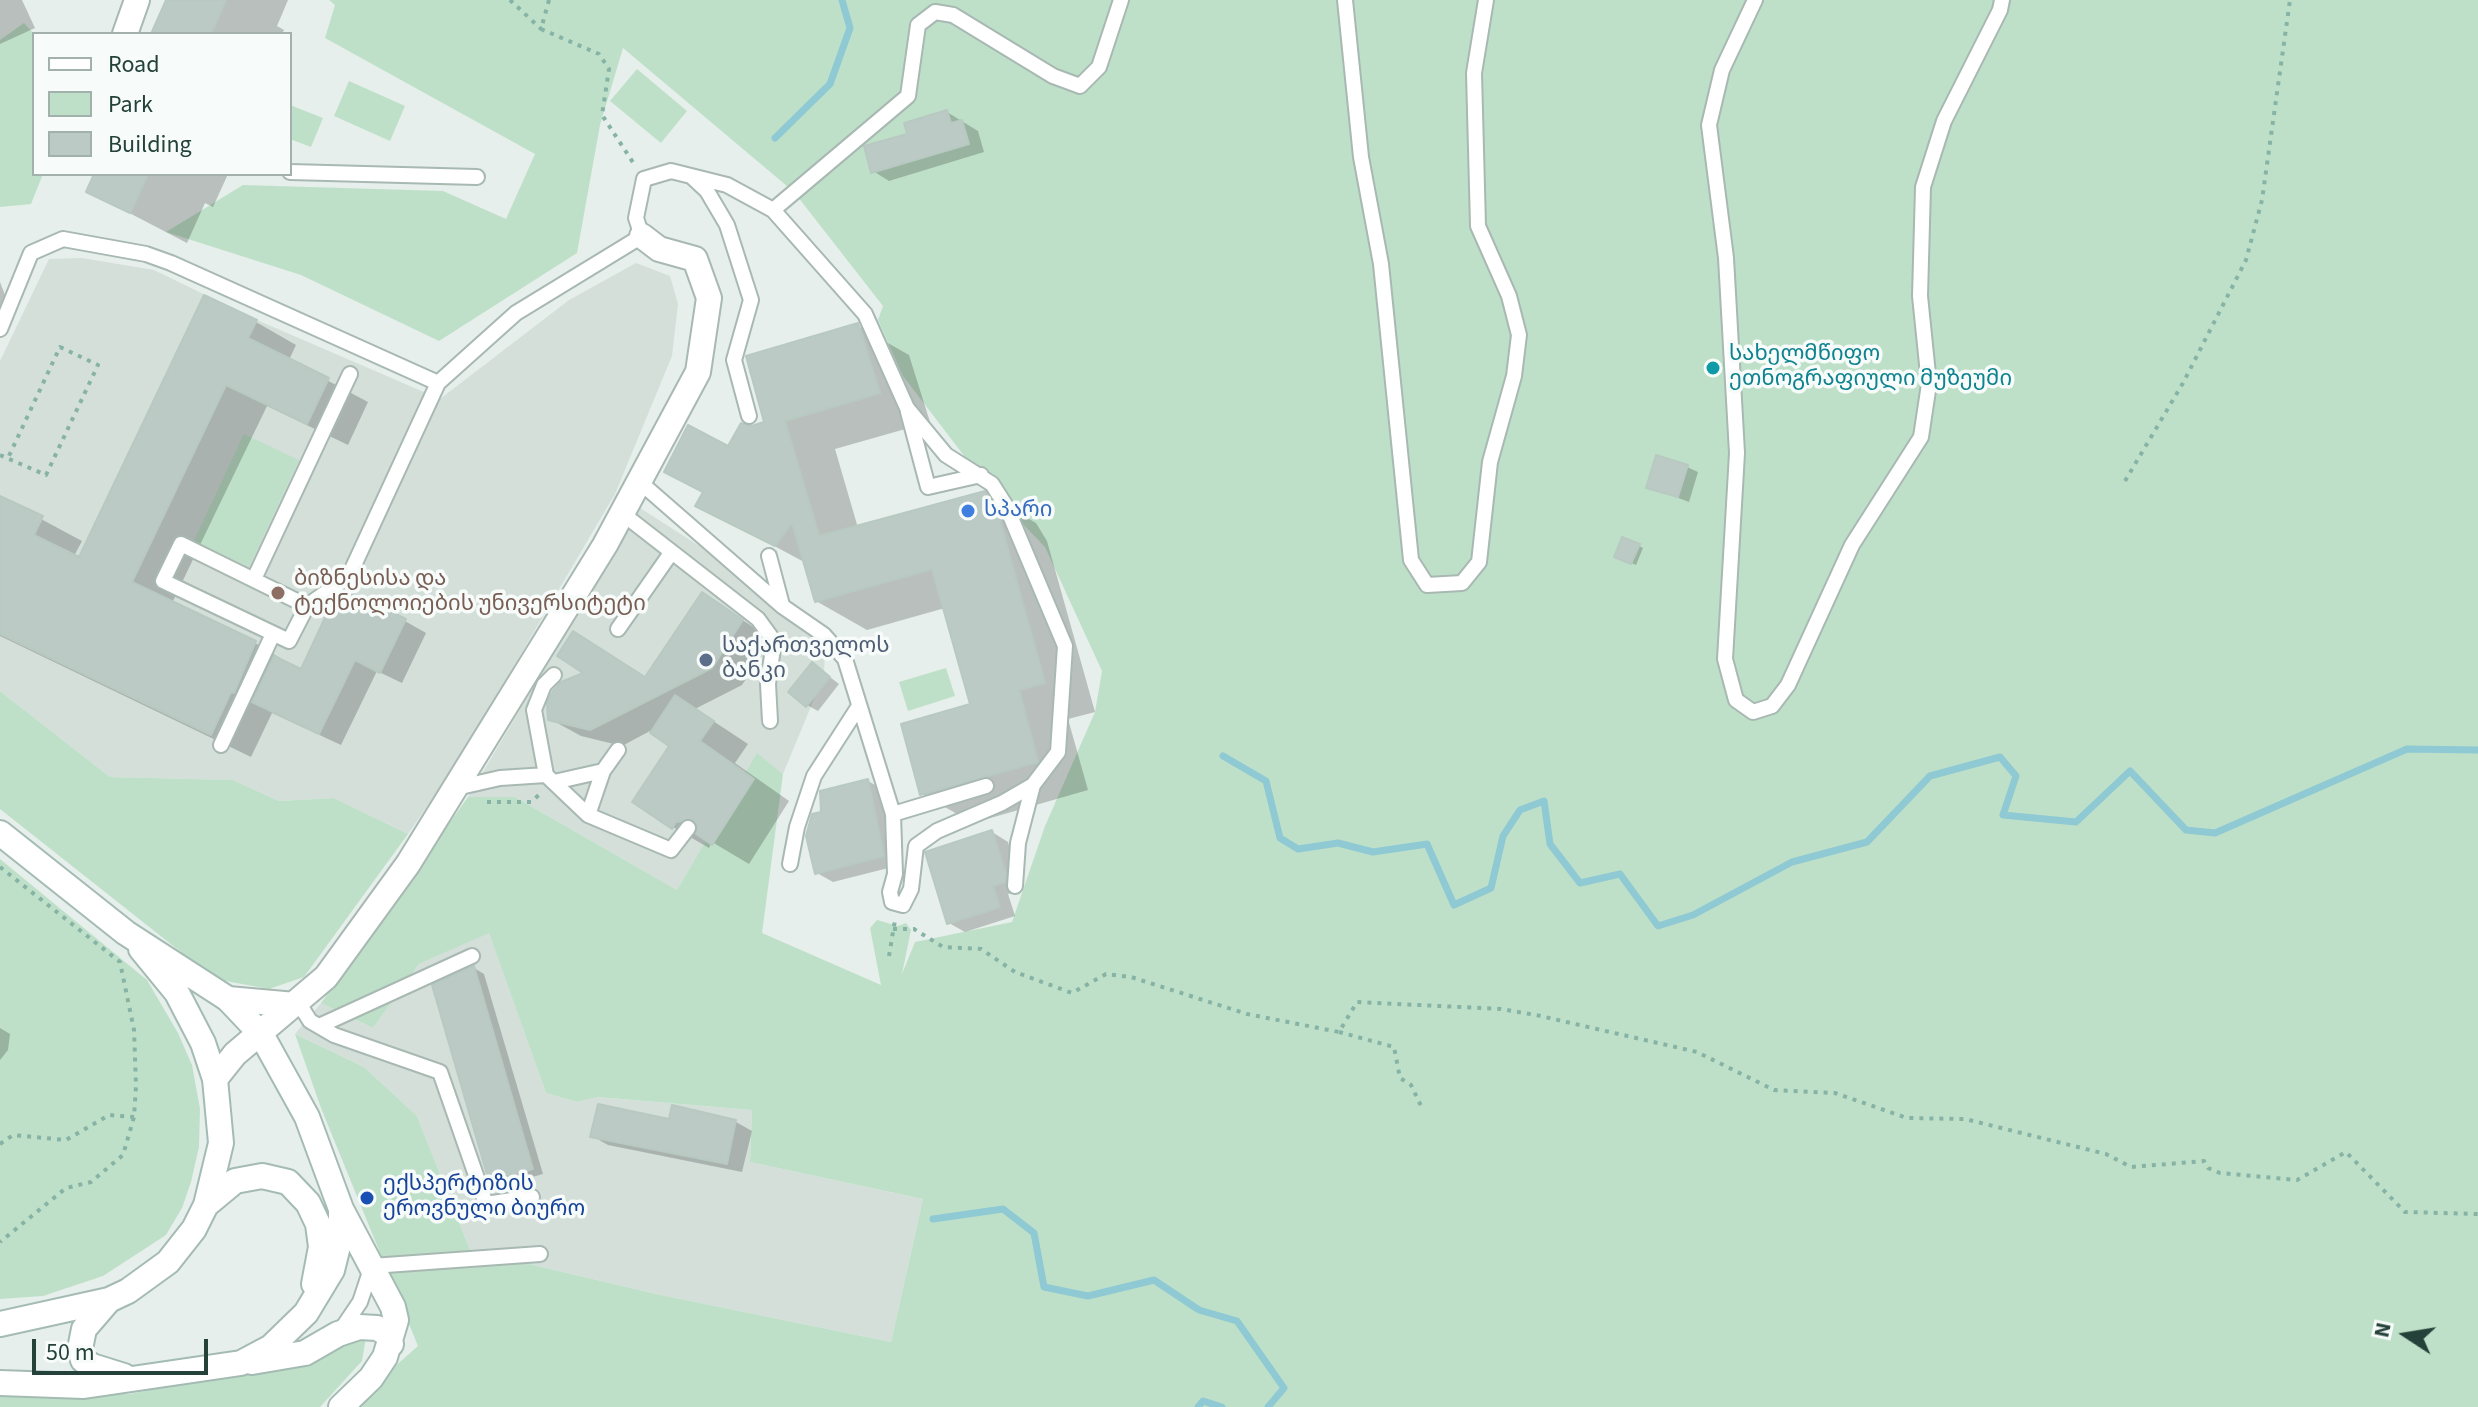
<!DOCTYPE html>
<html>
<head>
<meta charset="utf-8">
<style>
	body { margin:0 }
	#map { position:relative; width:2478px; height:1407px; overflow:hidden; background:#e6efeb; font-family:"Source Sans 3",sans-serif }
	canvas { display:block }
	.legend { position:absolute; left:32px; top:32px; width:260px; height:144px; box-sizing:border-box; background:#f7fbf9; border:2px solid #a3b1ad; margin:0; padding:10px 14px; list-style:none; font-size:24px; color:#24423a }
	.legend li { display:flex; align-items:center; gap:16px; height:40px }
	.legend b { width:40px; border:2px solid #a3b1ad }
	.north { position:absolute; left:2366px; top:1295px; width:80px; height:80px; -webkit-text-stroke:6px #f7fbf9; paint-order:stroke; rotate:282deg; font-size:22px; font-weight:700; line-height:32px; text-align:center; color:#24423a }
	.north::after { content:''; display:block; margin:auto; width:28px; height:36px; background:#24423a; clip-path:polygon(50% 0,100% 100%,50% 72%,0 100%) }
	.scale { position:absolute; left:32px; top:1339px; width:176px; height:36px; box-sizing:border-box; border:4px solid #24423a; border-top:0; padding-left:10px; font-size:24px; line-height:28px; white-space:nowrap; color:#24423a; -webkit-text-stroke:6px #f7fbf9; paint-order:stroke }
</style>
</head>
<body>
<div id="map">
<canvas width="2478" height="1407"></canvas>
<ul class="legend">
<li><b style="height:10px;background:#fff"></b>Road</li>
<li><b style="height:22px;background:#bfe0c8"></b>Park</li>
<li><b style="height:22px;background:#bbcac4"></b>Building</li>
</ul>
<div class="north">N</div>
<div class="scale">50 m</div>
</div>
<script>
const context = document.querySelector('canvas').getContext('2d');
context.lineJoin = 'round';
function fill(path, color) { context.fillStyle = color; context.fill(path, 'evenodd'); }
const toPath = rows => new Path2D(rows.map(r => 'M' + r).join(''));
function strokePath(path, color, width, dash) { context.strokeStyle = color; context.lineWidth = width; context.lineCap = dash ? 'butt' : 'round'; context.setLineDash(dash || []); context.stroke(path); }
function write(font, color, halo, rows, align = 'center') {
  context.font = font + ' "Source Sans 3","Noto Sans Georgian",sans-serif'; context.lineWidth = 7; context.setLineDash([]); context.textBaseline = 'middle'; context.strokeStyle = halo; context.fillStyle = color; for (const [text, x, y, turn = 0] of rows) {
    context.save(); context.translate(x, y); context.rotate((+turn || 0) * Math.PI / 180); context.textAlign = isNaN(turn) ? turn : align; if (halo) context.strokeText(text, 0, 0); context.fillText(text, 0, 0); context.restore();
  }
}
const built = toPath([
	[82,258,154,270,257,320,440,399,569,300,636,263,670,276,678,304,672,356,615,494,455,766,408,834,334,798,279,801,233,780,110,777,0,691,0,361,49,259],
	[640,508,803,612,825,647,824,675,783,774,757,754,677,890,515,797,468,797],
	[489,932,546,1093,577,1102,596,1097,752,1110,750,1162,923,1199,891,1342,656,1294,470,1250,417,1116,364,1067,295,1034,321,1003,373,1028,419,964]
]);
const green = toPath([
	[329,0,2478,0,2478,1407,349,1407,418,1346,321,1108,295,1034,364,1067,417,1116,470,1250,656,1294,891,1342,923,1199,750,1162,752,1110,597,1097,577,1102,546,1093,489,933,419,964,373,1028,321,1003,468,797,515,797,677,890,757,753,783,774,762,933,881,985,870,928,877,920,898,926,906,923,911,930,902,974,915,942,1012,922,1045,826,1095,712,1102,671,1045,547,1021,522,999,481,965,457,903,376,878,320,883,306,794,192,623,48,600,125,577,253,439,341,301,275,166,232,243,185,443,191,506,219,535,154,325,38,335,5],
	[24,23,34,34,34,174,43,174,31,204,0,207,0,40],
	[637,69,687,111,661,143,610,101],
	[349,81,405,106,390,141,334,116],
	[290,105,323,118,311,147,290,139],
	[244,434,299,460,249,567,194,541],
	[946,668,955,696,908,711,899,682],
	[0,691,110,777,233,780,279,801,334,798,408,834,304,977,269,989,215,979,0,809],
	[0,859,147,980,178,1033,192,1065,200,1109,199,1147,191,1182,182,1208,166,1235,103,1276,43,1296,0,1299],
	[368,1325,362,1361,320,1407,0,1407,0,1391,32,1396,130,1394,216,1377]
]);
const shadow = toPath([
	[0,0,22,0,35,28,0,44],
	[168,0,288,0,277,26,284,30,282,34,153,34],
	[947,112,978,131,984,152,889,181,873,171],
	[97,174,228,174,213,207,205,203,187,243,89,192],
	[0,282,11,311,0,315],
	[256,322,296,345,289,360,368,402,348,445,267,406,172,603,255,643,302,671,405,621,426,633,402,683,377,671,341,745,272,713,251,757,0,636,0,497,82,541,74,556,80,559],
	[858,326,909,355,930,422,835,449,858,528,984,493,1036,523,1047,541,1095,712,1068,719,1088,790,973,823,922,794,973,705,945,608,867,630,816,601,806,563,698,505,729,449,751,428,766,423],
	[1687,467,1698,472,1689,502,1649,487],
	[1639,546,1643,548,1636,565,1620,558],
	[702,594,772,639,742,685,695,709,748,744,735,763,789,801,749,864,712,842,709,848,673,827,671,746,650,731,622,746,581,736,550,719,646,679],
	[822,671,839,684,818,711,807,705],
	[868,781,884,790,900,865,833,882,817,873],
	[992,832,1008,842,1021,885,1021,890,1008,894,1015,916,965,932,949,923],
	[474,968,484,974,543,1174,501,1186,491,1180],
	[0,1028,10,1034,8,1050,0,1060],
	[674,1108,736,1122,752,1131,742,1172,608,1145,592,1136,671,1122]
]);
const stream = toPath([
	[775,138,830,84,850,28,842,0],
	[1223,756,1266,781,1280,838,1298,849,1338,843,1373,852,1427,844,1454,905,1491,888,1503,836,1520,810,1544,801,1550,844,1580,883,1620,874,1658,926,1693,915,1792,862,1867,842,1930,776,2000,757,2016,776,2003,815,2076,822,2130,771,2186,830,2215,833,2407,749,2478,750],
	[933,1219,1003,1209,1034,1233,1044,1287,1088,1296,1154,1280,1199,1310,1237,1321,1284,1388,1268,1407],
	[1198,1407,1203,1401,1222,1407]
]);
const building = toPath([
	[166,0,226,0,211,34,151,34,166,0],
	[947,110,951,123,962,120,969,144,871,173,864,146,907,134,904,123,947,110],
	[94,174,148,174,130,213,86,192,94,174],
	[204,295,257,320,248,338,329,378,307,424,226,385,132,582,256,641,234,693,231,692,211,735,0,634,0,496,43,516,34,535,79,557,204,295],
	[858,323,880,393,785,421,819,536,985,491,997,510,1045,683,1019,690,1038,762,920,795,901,724,970,704,932,569,815,602,792,523,775,546,695,506,703,492,664,472,688,425,728,446,741,423,751,426,764,422,746,356,858,323],
	[1656,455,1688,465,1678,497,1646,488,1656,455],
	[1622,537,1640,544,1631,564,1614,557,1622,537],
	[346,590,406,619,380,673,355,660,319,734,252,702,274,656,301,669,329,609,335,611,346,590],
	[702,592,743,620,712,668,590,730,548,720,547,703,553,691,561,682,583,673,557,656,573,631,645,677,702,592],
	[812,662,830,677,806,707,788,692,812,662],
	[675,695,714,721,700,741,754,779,712,845,696,834,697,825,693,820,676,822,672,829,632,802,669,746,650,733,675,695],
	[868,779,884,856,815,874,806,836,812,814,821,812,820,791,868,779],
	[992,830,1006,874,1005,882,993,886,1000,907,947,924,925,852,992,830],
	[474,966,533,1169,489,1181,432,985,474,966],
	[598,1104,669,1119,672,1105,736,1120,727,1164,590,1137,598,1104]
]);
const path = toPath([
	[510,0,541,29],
	[549,0,541,29,599,54,609,69,602,115,634,164],
	[0,455,46,475,98,365,60,347,8,458],
	[2125,481,2183,383,2246,260,2262,200,2290,0],
	[487,802,531,802,540,794],
	[0,867,120,962,134,1030,136,1086,134,1117,123,1155,91,1182,66,1188,0,1242],
	[893,929,914,929,943,947,981,949,1015,972,1072,993,1106,974,1131,977,1247,1014,1339,1032,1357,1002,1501,1009,1536,1015,1697,1052,1774,1090,1835,1093,1907,1118,1965,1119,2106,1154,2131,1167,2204,1161,2208,1168,2220,1173,2297,1180,2346,1152,2405,1212,2478,1214],
	[889,956,895,920],
	[1339,1032,1394,1047,1400,1078,1411,1085,1422,1108],
	[0,1144,13,1135,66,1140,109,1115,134,1117]
]);
const lane = toPath([
	[1345,0,1361,157,1381,264,1411,560,1427,585,1462,583,1479,562,1490,462,1514,376,1519,335,1509,296,1478,226,1474,73,1486,0],
	[1755,0,1722,70,1709,125,1726,258,1737,453,1725,659,1736,700,1753,712,1772,706,1788,685,1852,545,1921,437,1929,384,1920,296,1923,187,1944,121,2000,10,2002,0],
	[290,172,477,177],
	[692,177,707,191,727,225,751,300,734,360,749,416],
	[773,210,908,96,918,25,935,12,953,15,1053,76,1080,86,1099,67,1121,0],
	[0,329,31,253,63,239,146,254,171,263,438,383],
	[908,412,928,487,981,475],
	[623,514,758,619,774,641,768,684,770,721],
	[769,556,782,605],
	[254,579,350,374],
	[307,606,181,544,163,581,289,641,307,606,349,576,438,383,516,313,642,236,636,218,644,179,671,171,727,185,773,210,865,314,907,408,946,455,992,484,1006,506,1065,646,1058,752,1033,785,1002,803,937,831,916,846,911,889,903,905,892,902,890,892,895,874,893,814,845,659,824,635,782,606,641,483],
	[618,629,671,553],
	[221,745,273,634],
	[546,775,534,710,544,685,554,675],
	[554,782,603,771],
	[456,788,500,778,546,775,588,815,671,850,688,828],
	[893,814,986,786],
	[588,815,603,771,618,750],
	[790,864,797,827,814,776,859,706],
	[1015,886,1018,843,1033,785],
	[298,1002,310,1021,334,1035,440,1072,486,1204,532,1197],
	[319,1026,472,956],
	[339,1333,360,1302,372,1266,540,1254]
]);
const street = toPath([
	[125,34,137,0],
	[228,999,295,1005],
	[215,1079,235,1054,326,977,408,864,605,545,698,372,709,298,695,259,659,249,642,236]
]);
const secondary = toPath([
	[0,833,126,933,228,999,261,1034,307,1117,341,1209,341,1234,332,1270,306,1313,271,1347,241,1363,84,1386,0,1383],
	[206,1205,235,1181,262,1176,288,1182,308,1203,318,1224,321,1247,314,1284],
	[109,1300,84,1329,80,1349,83,1360,92,1366,124,1376],
	[0,1324,109,1300,128,1291,168,1262,194,1229,206,1205,221,1143,215,1079,203,1043,177,993,141,949],
	[252,1362,305,1353,338,1334,359,1327,377,1328,386,1333,391,1344],
	[341,1407,371,1378,385,1357,396,1320,393,1307,342,1211]
]);
const markers = [
	[1713,368,8,"#0f9aa8"],
	[968,511,8,"#3f7fe0"],
	[278,593,8,"#8d6e63"],
	[706,660,8,"#5c6f8a"],
	[367,1198,8,"#1a4fb4"]
];
const cultureNames = [
	["სახელმწიფო",1729,355],
	["ეთნოგრაფიული მუზეუმი",1729,380]
];
const shopNames = [
	["სპარი",984,511]
];
const educationNames = [
	["ბიზნესისა და",294,580],
	["ტექნოლოიების უნივერსიტეტი",294,605]
];
const serviceNames = [
	["საქართველოს",722,647],
	["ბანკი",722,672]
];
const transitNames = [
	["ექსპერტიზის",383,1185],
	["ეროვნული ბიურო",383,1210]
];
fill(built, '#d4dfda');
fill(green, '#bfe0c8');
fill(shadow, '#0003');
strokePath(stream, '#8ec9d4', 7);
fill(building, '#bbcac4');
strokePath(building, '#b8c9c2', 2);
strokePath(lane, '#a8b8b2', 18);
strokePath(street, '#a8b8b2', 28);
strokePath(secondary, '#a4bbb3', 28);
strokePath(path, '#86b3a5', 4, [4, 6]);
strokePath(lane, '#fff', 14);
strokePath(street, '#fff', 24);
strokePath(secondary, '#fff', 24);
for (const [x, y, r, color] of markers) { const dot = new Path2D(); dot.arc(x, y, r, 0, 2 * Math.PI); context.fillStyle = color; context.fill(dot); strokePath(dot, '#f7fbf9', 3); }
write('22px', '#0d838f', '#f7fbf9', cultureNames, 'left');
write('22px', '#366cbe', '#f7fbf9', shopNames, 'left');
write('22px', '#785e54', '#f7fbf9', educationNames, 'left');
write('22px', '#4e5e75', '#f7fbf9', serviceNames, 'left');
write('22px', '#164399', '#f7fbf9', transitNames, 'left');
</script>
</body>
</html>
